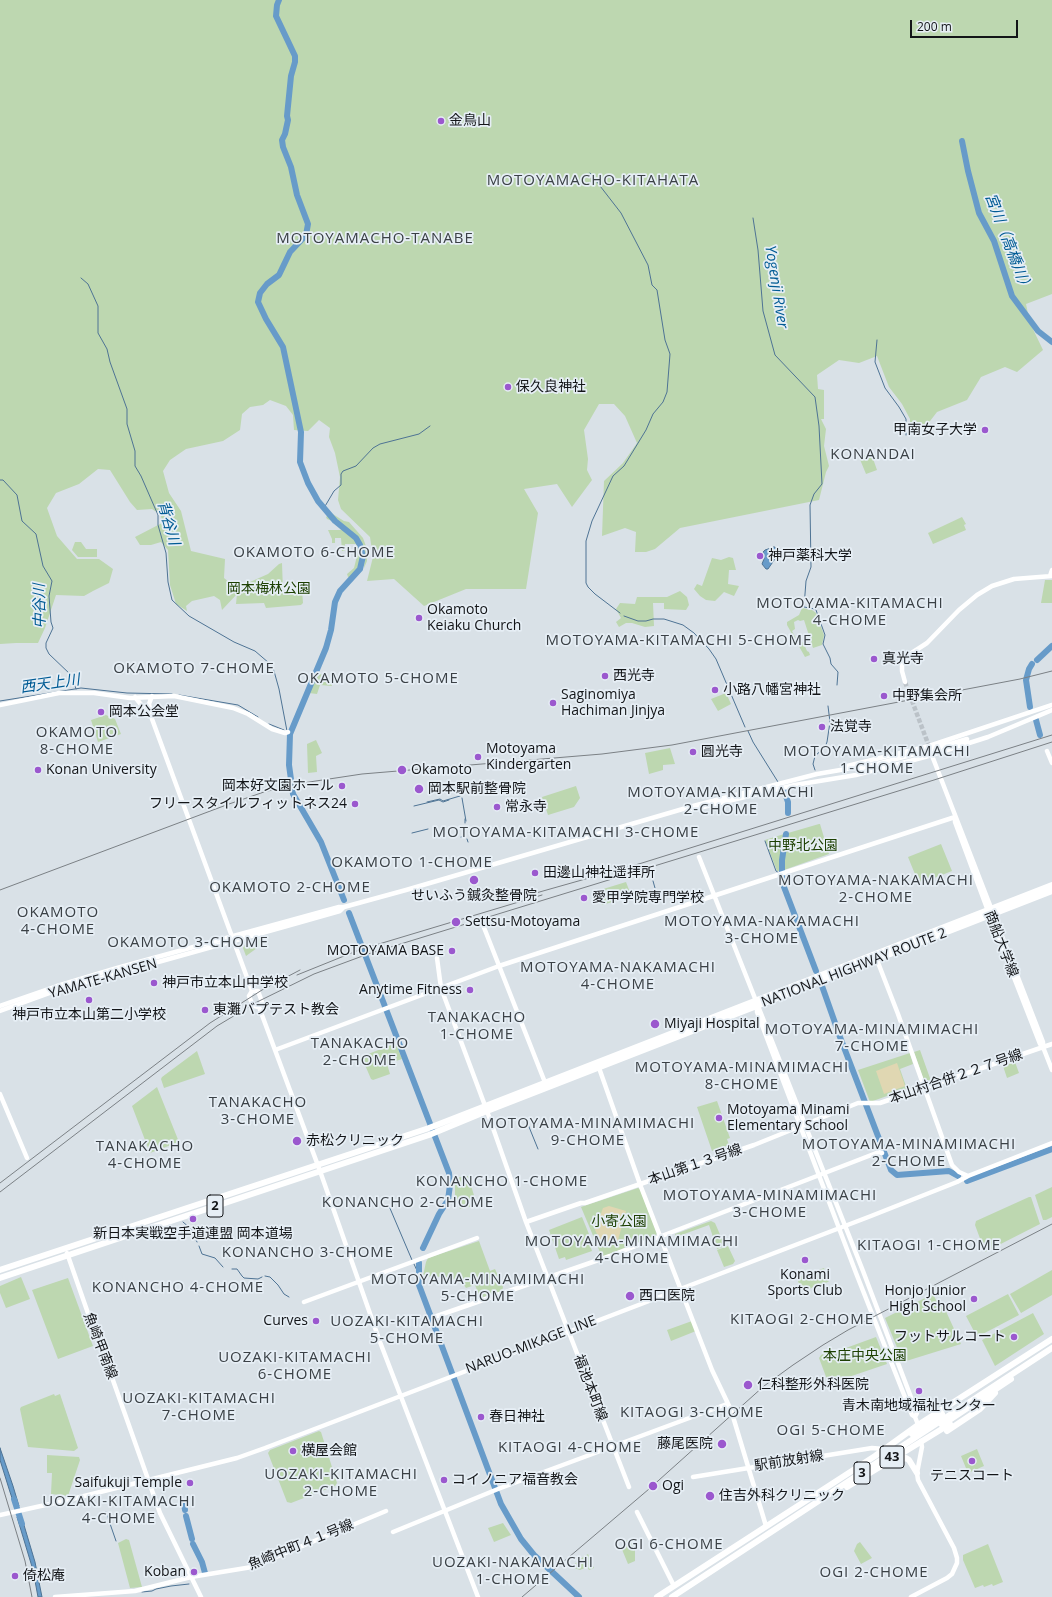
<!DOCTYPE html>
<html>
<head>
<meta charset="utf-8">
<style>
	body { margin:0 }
	#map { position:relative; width:1052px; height:1597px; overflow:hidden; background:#d9e1e7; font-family:"Open Sans",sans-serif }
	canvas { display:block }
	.scale { position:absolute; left:910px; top:20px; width:108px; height:18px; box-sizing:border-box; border:2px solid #131518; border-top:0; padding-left:5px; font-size:12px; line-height:14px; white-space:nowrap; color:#131518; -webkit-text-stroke:3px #e6eef5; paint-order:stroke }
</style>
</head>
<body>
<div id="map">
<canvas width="1052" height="1597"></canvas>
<div class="scale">200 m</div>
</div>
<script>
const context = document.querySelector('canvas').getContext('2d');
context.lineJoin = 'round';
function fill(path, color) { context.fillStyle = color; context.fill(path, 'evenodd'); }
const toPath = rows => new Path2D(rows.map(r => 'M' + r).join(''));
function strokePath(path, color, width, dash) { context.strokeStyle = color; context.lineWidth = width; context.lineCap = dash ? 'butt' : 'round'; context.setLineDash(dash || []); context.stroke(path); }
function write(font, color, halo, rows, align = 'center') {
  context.font = font + ' "Open Sans","Noto Sans JP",sans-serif'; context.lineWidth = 3.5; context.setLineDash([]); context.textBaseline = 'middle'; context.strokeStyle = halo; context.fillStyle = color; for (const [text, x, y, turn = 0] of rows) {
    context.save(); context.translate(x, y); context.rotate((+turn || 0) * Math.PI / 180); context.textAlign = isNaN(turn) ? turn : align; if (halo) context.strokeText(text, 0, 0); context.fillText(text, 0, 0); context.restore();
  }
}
const green = toPath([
	[0,0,1052,0,1052,294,1026,304,1030,323,1043,350,1017,372,1005,367,981,377,967,400,937,412,927,425,910,433,910,419,902,404,889,387,877,356,859,363,839,360,817,375,818,389,824,390,824,419,821,419,826,429,824,446,829,466,826,472,819,500,680,528,655,549,646,552,635,552,636,532,625,528,602,536,604,481,623,463,637,443,625,416,614,404,599,404,584,430,588,459,587,470,592,480,572,507,557,484,524,489,538,513,526,589,466,589,424,606,394,579,367,581,373,557,370,537,341,509,338,500,340,477,335,453,329,437,330,428,319,420,308,431,294,430,293,415,286,406,270,400,263,405,250,407,242,414,240,430,223,441,186,449,170,460,163,471,169,493,181,511,191,551,225,559,224,578,234,586,238,593,250,582,268,574,279,564,282,563,283,591,302,590,303,603,301,605,266,608,264,603,236,604,237,594,222,610,220,600,214,596,192,601,186,606,187,611,176,604,170,585,168,550,161,542,151,545,140,545,135,537,162,523,161,515,152,509,137,510,130,502,110,470,98,469,79,484,56,493,47,508,57,536,77,559,99,559,113,569,109,583,93,591,84,596,56,595,45,628,38,643,16,643,0,644],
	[871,453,877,470,866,474,859,457],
	[331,513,344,521,349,522,363,538,367,549,367,561,364,568,365,551,363,549,357,570,352,577,348,577,347,574,354,568,356,560,356,544,345,544,345,551,342,551,341,538,335,538,335,543,332,543,332,539,328,530,341,530,335,522,327,519,326,517],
	[962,517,966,524,964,525,966,530,933,544,928,533],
	[75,542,81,542,86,549,97,549,97,557,78,557,72,550],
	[729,557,733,558,736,570,729,570,728,584,739,586,734,596,724,592,715,601,706,600,700,596,694,589,697,584,702,586,712,558,721,560],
	[1045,580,1052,580,1052,603,1041,603],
	[680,591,687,597,689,605,686,610,664,609,664,603,653,603,654,626,645,627,632,623,626,623,619,627,616,622,621,618,616,609,620,603,635,604,637,597,667,597],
	[802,608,812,610,816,613,824,635,822,645,813,648,804,620,800,621,798,620,794,622,795,629,792,631,799,644,803,642,807,651,809,652,810,655,805,657,787,625,787,622,799,615],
	[317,674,328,675,332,686,320,685,317,694,309,693],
	[726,693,731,704,718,711,711,699],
	[106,715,115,719,121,734,98,742,91,720],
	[316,740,322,753,316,756,317,772,308,773,307,744],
	[670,748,675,764,663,765,663,770,649,774,645,753],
	[576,786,580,798,574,807,548,815,542,797],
	[819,824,820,824,829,854,784,870,784,860,788,833],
	[784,834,781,871,777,871,765,840],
	[941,844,952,871,919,884,908,857],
	[626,882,631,895,630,897,602,905,597,892,600,890],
	[262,938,264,943,246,956,243,948,246,943],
	[394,1044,396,1044,402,1059,387,1064,390,1074,373,1080,371,1079,362,1058,363,1056],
	[920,1050,931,1081,925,1084,914,1052],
	[197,1051,205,1074,164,1088,161,1079,162,1077],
	[910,1053,913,1064,900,1069,907,1089,870,1102,858,1070],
	[1015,1062,1019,1073,1007,1078,1003,1066],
	[157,1087,179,1142,150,1153,132,1106],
	[717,1101,730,1138,727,1139,729,1145,712,1151,697,1107],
	[468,1176,477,1205,460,1209,455,1195,455,1178],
	[1052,1187,1052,1217,1046,1220,1043,1220,1035,1195],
	[638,1188,640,1189,657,1233,656,1235,602,1257,581,1207],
	[1029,1197,1031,1197,1040,1224,985,1252,975,1225,976,1221],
	[582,1217,591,1239,588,1240,592,1251,566,1260,565,1257,559,1259,549,1230],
	[711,1221,715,1223,725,1246,717,1249,709,1225,676,1237,675,1234],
	[479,1241,490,1271,495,1269,503,1287,502,1291,480,1298,475,1285,466,1288,461,1281,443,1277,423,1276,426,1262,428,1258],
	[728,1246,735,1261,733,1264,724,1267,717,1250],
	[824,1268,829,1281,828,1282,803,1291,801,1290,797,1278],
	[1052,1270,1052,1295,1021,1313,1010,1294],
	[21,1277,30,1299,6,1308,0,1293,0,1286],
	[68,1278,93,1346,58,1359,32,1290],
	[933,1294,938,1304,944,1307,961,1344,903,1362,885,1318],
	[1008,1294,1019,1315,977,1337,966,1316],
	[1033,1313,1044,1334,995,1366,982,1340],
	[692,1321,696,1331,671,1341,667,1330],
	[876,1337,887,1364,831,1383,828,1382,819,1358,821,1355,823,1354,824,1356],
	[54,1394,55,1396,60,1394,78,1448,74,1451,28,1447,20,1409,21,1407],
	[319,1431,321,1432,337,1483,335,1486,291,1503,287,1502,268,1453,270,1450],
	[977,1449,984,1466,968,1473,961,1456],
	[47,1455,79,1457,80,1460,68,1496,51,1494,52,1473,47,1473],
	[503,1523,511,1535,494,1542,488,1528],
	[126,1539,129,1540,142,1587,130,1588,118,1543],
	[627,1540,635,1542,635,1561,628,1564,621,1547],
	[860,1542,872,1558,861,1564,854,1551,857,1544],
	[988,1544,1003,1582,993,1586,992,1584,984,1587,983,1585,975,1588,963,1560,963,1555],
	[588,1554,594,1568,589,1570,587,1567,580,1570,571,1567,583,1557]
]);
const sand = toPath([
	[897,1063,905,1086,884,1094,876,1071],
	[609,1206,626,1211,617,1244,600,1240,595,1230,603,1208]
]);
const water = toPath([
	[774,547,779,549,779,553,768,569,766,569,762,564,764,559,763,552,765,550,774,547],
	[0,1448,13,1486,19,1506,15,1507,10,1492,0,1460,0,1448],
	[21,1515,35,1562,42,1597,38,1597,33,1570,17,1517,21,1515]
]);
const stream = toPath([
	[590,173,621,213,648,265,652,285,657,290,665,340,670,354,667,392,663,402,653,414,646,430,624,466,613,476,592,521,586,541,586,583,588,587,595,594,620,613],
	[753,218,758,250,763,311,775,355,815,397,819,426,822,484,814,494,810,505,811,567,806,581,804,607,815,609,816,610,825,635,823,644,830,658,831,664,838,672,837,685],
	[81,278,88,284,98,306,98,333,107,349,110,362,127,409,127,424,135,451,135,466,141,476,158,515,158,525,166,553,168,582,172,600,189,616,234,642,255,651,269,663,274,671,279,689,287,731],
	[877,340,875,362,885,388,899,407,906,419,906,435],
	[0,480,3,480,17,495,22,521,36,534,43,566,52,581,49,596,51,622,53,628,46,643,46,648,49,654,71,675,76,689],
	[324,508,334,491,341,485,341,474,343,471,356,466,373,448,380,444,419,434,430,426],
	[624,616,638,621,646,621,653,619,664,619,683,625,694,633,709,649,716,659,745,727],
	[179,695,238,705,258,717],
	[0,701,81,688,127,693,172,694],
	[269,724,284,730],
	[748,731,753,742,778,782],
	[288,735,290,737],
	[815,770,813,764,815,756,825,747,827,742,830,722,828,706],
	[462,798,466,821],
	[427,802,440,799,443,801,460,796],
	[414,806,439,800,443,802,449,800],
	[465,819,465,823],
	[465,829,465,835],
	[412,833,428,829],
	[461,837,465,836],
	[467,839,468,842],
	[765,841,776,871,779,873],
	[653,881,655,888],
	[527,1122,538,1149],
	[389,1206,412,1260],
	[183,1222,191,1229,197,1242],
	[199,1246,202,1254,215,1258,223,1267],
	[414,1264,419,1275],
	[232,1269,237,1269,242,1276,244,1278,258,1279,262,1277],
	[265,1276,270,1277,278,1285,284,1294,289,1297],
	[106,1512,116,1541],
	[142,1592,152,1591,156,1589,171,1586,189,1584]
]);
const river = toPath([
	[279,0,277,5,276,16,295,56,295,62,291,76,287,116,288,120,285,134,282,140,283,147,291,167,297,195,308,224,306,235,290,252,279,275,267,284,260,293,258,302,266,319,283,347,301,432,300,462,308,483,318,501,335,521,356,538,360,545,363,556,360,569,340,591,335,602,331,630,326,648,290,734,289,765,293,794,321,842,344,900],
	[962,141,968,171,979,213,994,241,1012,296,1038,331,1052,342],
	[1037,660,1052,646],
	[1030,707,1026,680,1029,669,1032,664],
	[1036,720,1040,735],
	[784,791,788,802,788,813],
	[786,834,782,860,782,878,784,887,816,971],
	[349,913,449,1173,450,1185,448,1200,439,1214,423,1248],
	[822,986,840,1037,891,1170,897,1175,949,1171,958,1176],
	[967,1181,1052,1149],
	[419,1263,419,1285,501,1504,521,1539,534,1555,579,1597],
	[14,1499,22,1524],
	[184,1503,185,1510],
	[186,1516,192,1539],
	[193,1544,202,1562,205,1573]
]);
const secondaryTunnel = toPath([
	[905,682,930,749]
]);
const secondary = toPath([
	[1050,576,1052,570],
	[905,682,902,671,902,665,905,659,910,654,927,643,959,610,977,595,992,586,1014,579,1052,576],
	[152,696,149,704,152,719,252,991],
	[135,697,150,716],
	[0,705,59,693,94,693,130,698,174,696,233,708,248,714,272,729,285,733,288,732],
	[1047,751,1052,763],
	[931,753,1043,1042,1043,1047,1052,1070],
	[843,767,929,746,1052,705],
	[688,809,695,809,795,785,856,775,925,757,988,737,1052,710],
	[955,817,955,822,988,911,1040,1044,1043,1047],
	[699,857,863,1271,917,1413,915,1417],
	[483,925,546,1085],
	[437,958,441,988,487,1111,526,1222,629,1487],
	[877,960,898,1014,952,1165,959,1172,968,1176],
	[252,991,258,991,262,1002,259,1007],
	[252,991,249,996,253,1006,259,1007],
	[0,1006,57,986,117,968,339,907,344,907,406,890,693,806,817,774,852,768,858,769,930,750,967,739],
	[757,1006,757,1012,856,1273,912,1415,915,1417,919,1427],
	[259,1007,320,1171,380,1342,478,1597],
	[0,1011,58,990,287,926,340,911,344,907],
	[275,1050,499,966,955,817],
	[598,1065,641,1187,712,1370,731,1410,766,1526],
	[0,1094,27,1158],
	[526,1222,581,1203,585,1203,754,1145,858,1103,880,1103,1052,1044],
	[67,1253,90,1319,105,1353,109,1369,160,1513,201,1597],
	[304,1302,477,1238],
	[434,1317,610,1256,879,1152,882,1153],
	[693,1477,872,1448,884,1449],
	[637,1512,674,1586],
	[0,1515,68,1500,237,1458,265,1448,871,1216,957,1182,968,1176,1052,1143],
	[393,1532,498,1489,727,1404],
	[55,1597,135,1591,191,1577,252,1567,386,1511],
	[911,1597,947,1578,952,1574,957,1563,957,1558,954,1548,918,1480,917,1473,922,1447,921,1441]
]);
const highway = toPath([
	[0,1270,429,1128,1052,885],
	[0,1278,429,1135,487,1111,1052,891],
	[942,1425,1011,1379],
	[947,1431,980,1409,995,1393],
	[912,1434,942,1414],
	[897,1460,906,1458,909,1460,917,1473],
	[847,1487,950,1424],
	[657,1597,875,1456,918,1425,1052,1339],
	[672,1597,1052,1348]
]);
const tram = toPath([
	[0,1478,25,1561,32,1597]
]);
const rail = toPath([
	[0,890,229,804,264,792,296,784,362,774,602,754,672,745,1020,679,1052,671],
	[536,893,642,863,1052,735],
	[297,975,359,950,542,895],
	[0,1183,210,1023,262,990,300,970],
	[0,1192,217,1026,257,1002,314,974,368,954,934,780,1052,742],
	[522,1597,649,1489,764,1386,793,1365,823,1345,848,1330,1052,1224]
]);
const markers = [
	[441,121,4,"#9b58ce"],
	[508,387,4,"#9b58ce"],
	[985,430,4,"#9b58ce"],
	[760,556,4,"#9b58ce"],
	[419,618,4,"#9b58ce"],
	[874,659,4,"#9b58ce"],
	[605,676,4,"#9b58ce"],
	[715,690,4,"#9b58ce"],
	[884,696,4,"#9b58ce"],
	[553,703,4,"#9b58ce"],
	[101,712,4,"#9b58ce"],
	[822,727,4,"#9b58ce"],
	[693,752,4,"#9b58ce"],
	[478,757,4,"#9b58ce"],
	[38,770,4,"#9b58ce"],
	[402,770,5,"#9b58ce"],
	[342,786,4,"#9b58ce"],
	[419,789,5,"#9b58ce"],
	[355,804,4,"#9b58ce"],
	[497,807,4,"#9b58ce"],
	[535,873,4,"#9b58ce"],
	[474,880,5,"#9b58ce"],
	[584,898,4,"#9b58ce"],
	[456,922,5,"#9b58ce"],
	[452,951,4,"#9b58ce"],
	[154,983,4,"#9b58ce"],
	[470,990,4,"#9b58ce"],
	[89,1000,4,"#9b58ce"],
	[205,1010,4,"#9b58ce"],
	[655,1024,5,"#9b58ce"],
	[719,1118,4,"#9b58ce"],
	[297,1141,5,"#9b58ce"],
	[193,1219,4,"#9b58ce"],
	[805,1260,4,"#9b58ce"],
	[630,1296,5,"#9b58ce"],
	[974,1299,4,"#9b58ce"],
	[316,1321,4,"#9b58ce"],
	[1014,1337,4,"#9b58ce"],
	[748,1385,5,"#9b58ce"],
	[919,1391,4,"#9b58ce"],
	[481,1417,4,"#9b58ce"],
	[722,1444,5,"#9b58ce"],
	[293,1451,4,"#9b58ce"],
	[972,1461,4,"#9b58ce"],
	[444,1480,4,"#9b58ce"],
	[190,1483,4,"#9b58ce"],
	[653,1486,5,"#9b58ce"],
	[710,1496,5,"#9b58ce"],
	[194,1572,4,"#9b58ce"],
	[15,1576,4,"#9b58ce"]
];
const shields = [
	[215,1206,16],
	[892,1457,24],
	[862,1473,16]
];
const shieldNames = [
	["2",215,1206],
	["43",892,1457],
	["3",862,1473]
];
const poiNames = [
	["金鳥山",449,121],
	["保久良神社",516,387],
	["甲南女子大学",977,430,"right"],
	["神戸薬科大学",768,556],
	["Okamoto",427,610],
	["Keiaku Church",427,626],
	["真光寺",882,659],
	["西光寺",613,676],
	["小路八幡宮神社",723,690],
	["Saginomiya",561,695],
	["Hachiman Jinjya",561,711],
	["中野集会所",892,696],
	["岡本公会堂",109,712],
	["法覚寺",830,727],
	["Motoyama",486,749],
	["Kindergarten",486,765],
	["圓光寺",701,752],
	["Konan University",46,770],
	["Okamoto",411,770],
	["岡本好文園ホール",334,786,"right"],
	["岡本駅前整骨院",428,789],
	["フリースタイルフィットネス24",347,804,"right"],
	["常永寺",505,807],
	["田邊山神社遥拝所",543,873],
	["せいふう鍼灸整骨院",474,896,"center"],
	["愛甲学院専門学校",592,898],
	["Settsu-Motoyama",465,922],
	["MOTOYAMA BASE",444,951,"right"],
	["神戸市立本山中学校",162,983],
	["Anytime Fitness",462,990,"right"],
	["東灘バプテスト教会",213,1010],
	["神戸市立本山第二小学校",89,1015,"center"],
	["Miyaji Hospital",664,1024],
	["Motoyama Minami",727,1110],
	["Elementary School",727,1126],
	["赤松クリニック",306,1141],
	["新日本実戦空手道連盟 岡本道場",193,1234,"center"],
	["Konami",805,1275,"center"],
	["Sports Club",805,1291,"center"],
	["Honjo Junior",966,1291,"right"],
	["High School",966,1307,"right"],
	["西口医院",639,1296],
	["Curves",308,1321,"right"],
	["フットサルコート",1006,1337,"right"],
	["仁科整形外科医院",757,1385],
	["青木南地域福祉センター",919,1406,"center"],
	["春日神社",489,1417],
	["藤尾医院",713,1444,"right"],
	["横屋会館",301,1451],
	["テニスコート",972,1476,"center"],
	["コイノニア福音教会",452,1480],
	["Saifukuji Temple",182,1483,"right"],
	["Ogi",662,1486],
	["住吉外科クリニック",719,1496],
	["Koban",186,1572,"right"],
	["倚松庵",23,1576]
];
const parkNames = [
	["岡本梅林公園",269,589],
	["中野北公園",803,846],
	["小寄公園",619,1222],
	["本庄中央公園",865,1356]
];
const streetNames = [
	["商船大学線",1001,944,69],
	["NATIONAL HIGHWAY ROUTE 2",854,968,-21],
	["YAMATE-KANSEN",103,979,-16],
	["本山村合併２２７号線",956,1077,-19],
	["本山第１３号線",695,1165,-19],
	["NARUO-MIKAGE LINE",531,1345,-21],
	["魚崎甲南線",100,1346,69],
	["福池本町線",590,1388,69],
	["駅前放射線",789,1461,-9],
	["魚崎中町４１号線",301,1545,-22]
];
const neighbourhoodNames = [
	["MOTOYAMACHO-KITAHATA",593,181],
	["MOTOYAMACHO-TANABE",375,239],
	["KONANDAI",873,455],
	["OKAMOTO 6-CHOME",314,553],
	["MOTOYAMA-KITAMACHI",850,604],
	["4-CHOME",850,621],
	["MOTOYAMA-KITAMACHI 5-CHOME",679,641],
	["OKAMOTO 7-CHOME",194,669],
	["OKAMOTO 5-CHOME",378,679],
	["OKAMOTO",77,733],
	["8-CHOME",77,750],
	["MOTOYAMA-KITAMACHI",877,752],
	["1-CHOME",877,769],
	["MOTOYAMA-KITAMACHI",721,793],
	["2-CHOME",721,810],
	["MOTOYAMA-KITAMACHI 3-CHOME",566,833],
	["OKAMOTO 1-CHOME",412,863],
	["MOTOYAMA-NAKAMACHI",876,881],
	["2-CHOME",876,898],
	["OKAMOTO 2-CHOME",290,888],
	["OKAMOTO",58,913],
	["4-CHOME",58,930],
	["MOTOYAMA-NAKAMACHI",762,922],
	["3-CHOME",762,939],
	["OKAMOTO 3-CHOME",188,943],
	["MOTOYAMA-NAKAMACHI",618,968],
	["4-CHOME",618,985],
	["TANAKACHO",477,1018],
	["1-CHOME",477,1035],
	["MOTOYAMA-MINAMIMACHI",872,1030],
	["7-CHOME",872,1047],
	["TANAKACHO",360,1044],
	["2-CHOME",360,1061],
	["MOTOYAMA-MINAMIMACHI",742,1068],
	["8-CHOME",742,1085],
	["TANAKACHO",258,1103],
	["3-CHOME",258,1120],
	["MOTOYAMA-MINAMIMACHI",588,1124],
	["9-CHOME",588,1141],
	["MOTOYAMA-MINAMIMACHI",909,1145],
	["2-CHOME",909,1162],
	["TANAKACHO",145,1147],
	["4-CHOME",145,1164],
	["KONANCHO 1-CHOME",502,1182],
	["MOTOYAMA-MINAMIMACHI",770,1196],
	["3-CHOME",770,1213],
	["KONANCHO 2-CHOME",408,1203],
	["MOTOYAMA-MINAMIMACHI",632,1242],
	["4-CHOME",632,1259],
	["KITAOGI 1-CHOME",929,1246],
	["KONANCHO 3-CHOME",308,1253],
	["MOTOYAMA-MINAMIMACHI",478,1280],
	["5-CHOME",478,1297],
	["KONANCHO 4-CHOME",178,1288],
	["KITAOGI 2-CHOME",802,1320],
	["UOZAKI-KITAMACHI",407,1322],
	["5-CHOME",407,1339],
	["UOZAKI-KITAMACHI",295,1358],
	["6-CHOME",295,1375],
	["UOZAKI-KITAMACHI",199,1399],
	["7-CHOME",199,1416],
	["KITAOGI 3-CHOME",692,1413],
	["OGI 5-CHOME",831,1431],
	["KITAOGI 4-CHOME",570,1448],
	["UOZAKI-KITAMACHI",341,1475],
	["2-CHOME",341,1492],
	["UOZAKI-KITAMACHI",119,1502],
	["4-CHOME",119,1519],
	["OGI 6-CHOME",669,1545],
	["UOZAKI-NAKAMACHI",513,1563],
	["1-CHOME",513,1580],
	["OGI 2-CHOME",874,1573]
];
const waterNames = [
	["宮川（高橋川）",1008,243,69],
	["Yogenji River",776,287,81],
	["背谷川",168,523,74],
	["中谷川",40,606,-91],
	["西天上川",50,684,-8]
];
fill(green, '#bdd7b0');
fill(sand, '#e0d7b2');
fill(water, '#679bc9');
strokePath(water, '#4e7394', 1);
strokePath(stream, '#4e7394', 1);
strokePath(river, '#679bc9', 6);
strokePath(secondaryTunnel, '#bbc2c8', 4.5, [4.5, 2]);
strokePath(secondary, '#fff', 4.5);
strokePath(highway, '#fff', 6);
strokePath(tram, '#7b8085', 1);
strokePath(rail, '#7b8085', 1);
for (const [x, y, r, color] of markers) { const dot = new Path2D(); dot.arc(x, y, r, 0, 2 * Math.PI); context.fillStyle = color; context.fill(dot); strokePath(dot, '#e6eef5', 1.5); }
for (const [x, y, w] of shields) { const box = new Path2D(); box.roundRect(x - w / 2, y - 11, w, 22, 3); context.fillStyle = '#e6eef5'; context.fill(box); strokePath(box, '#131518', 1); }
write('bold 13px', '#131518', null, shieldNames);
write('14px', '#131518', '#e6eef5', poiNames, 'left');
write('14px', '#1d4002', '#e6eef5', parkNames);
write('14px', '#131518', '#e6eef5', streetNames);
context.letterSpacing = '1px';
write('15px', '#3b4146', '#e6eef5', neighbourhoodNames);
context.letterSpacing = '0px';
write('italic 15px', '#005b94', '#e6eef5', waterNames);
</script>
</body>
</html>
